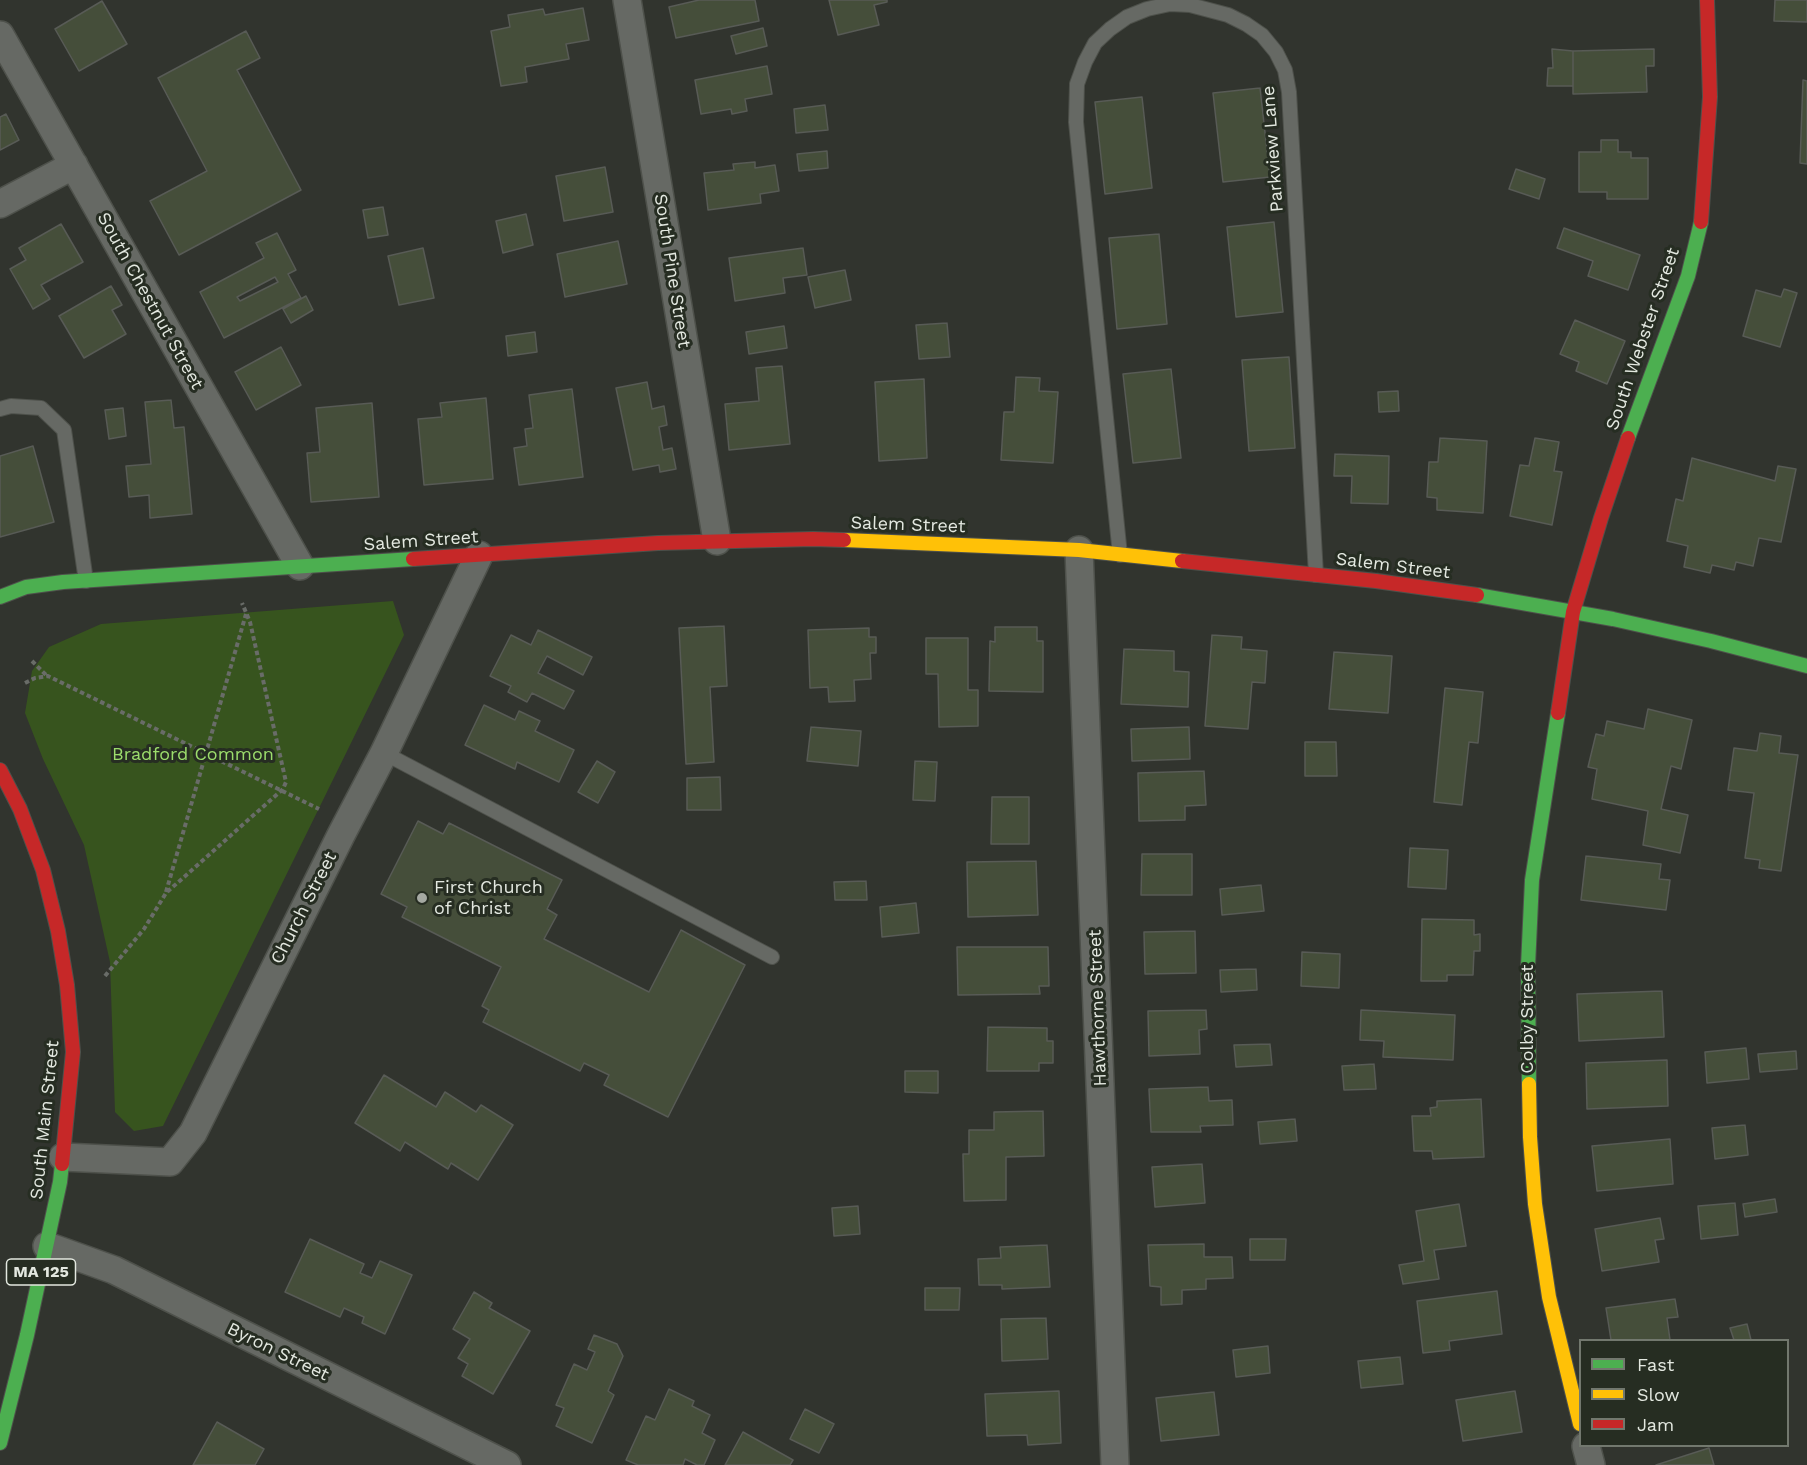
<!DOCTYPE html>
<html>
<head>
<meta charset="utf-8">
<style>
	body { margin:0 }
	#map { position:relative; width:1807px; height:1465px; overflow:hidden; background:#31342e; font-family:"Work Sans",sans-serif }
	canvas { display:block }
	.legend { position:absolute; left:1579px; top:1339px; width:210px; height:108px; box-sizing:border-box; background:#262d22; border:2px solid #72786e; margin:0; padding:8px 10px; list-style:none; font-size:18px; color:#e3e8e0 }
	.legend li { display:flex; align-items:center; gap:12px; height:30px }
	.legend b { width:30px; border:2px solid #72786e }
</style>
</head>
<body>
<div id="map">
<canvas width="1807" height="1465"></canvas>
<ul class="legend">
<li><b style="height:8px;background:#4caf50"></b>Fast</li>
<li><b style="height:8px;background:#ffc107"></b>Slow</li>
<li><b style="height:8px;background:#c62828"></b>Jam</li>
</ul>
</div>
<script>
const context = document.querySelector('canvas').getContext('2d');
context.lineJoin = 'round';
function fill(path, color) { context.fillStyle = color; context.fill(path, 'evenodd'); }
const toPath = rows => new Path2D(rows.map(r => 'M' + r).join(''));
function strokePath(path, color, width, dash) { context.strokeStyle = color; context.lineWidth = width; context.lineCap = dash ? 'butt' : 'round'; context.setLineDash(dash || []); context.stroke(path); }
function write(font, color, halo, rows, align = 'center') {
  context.font = font + ' "Work Sans",sans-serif'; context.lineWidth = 6; context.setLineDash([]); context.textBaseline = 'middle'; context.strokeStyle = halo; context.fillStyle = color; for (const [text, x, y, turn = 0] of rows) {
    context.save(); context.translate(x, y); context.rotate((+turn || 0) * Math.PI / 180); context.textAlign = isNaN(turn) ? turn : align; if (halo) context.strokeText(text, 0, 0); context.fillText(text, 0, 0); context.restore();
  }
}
const green = toPath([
	[393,601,404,635,163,1126,134,1131,115,1112,110,962,84,845,43,759,25,713,32,671,49,647,101,624]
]);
const building = toPath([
	[699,0,755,0,759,21,676,38,669,7,699,0],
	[829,0,887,0,887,2,874,5,879,25,838,35,829,0],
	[1775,0,1807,0,1807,22,1774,21,1775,0],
	[102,1,127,44,79,71,55,29,102,1],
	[583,8,589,40,566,44,569,59,525,67,527,82,501,86,491,31,510,27,508,15,543,9,545,15,583,8],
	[763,28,767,46,736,54,731,36,763,28],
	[246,31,260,58,237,70,301,190,179,255,150,201,207,171,158,78,246,31],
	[1552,49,1573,51,1573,86,1547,86,1548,68,1553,68,1552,49],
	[1654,49,1654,66,1646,66,1647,92,1573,94,1573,51,1654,49],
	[767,66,772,94,745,99,747,111,732,114,731,109,701,114,695,80,767,66],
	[1803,80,1807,81,1807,164,1800,163,1803,80],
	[1260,88,1270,177,1223,182,1213,93,1260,88],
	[1142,97,1152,188,1105,194,1095,102,1142,97],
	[825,105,828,130,796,133,794,109,825,105],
	[6,114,19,140,0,150,0,117,6,114],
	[1601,140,1618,140,1618,152,1631,152,1631,158,1648,158,1648,199,1607,199,1607,192,1579,192,1579,152,1601,152,1601,140],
	[827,151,828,168,799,171,797,154,827,151],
	[755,162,755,168,775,165,779,191,760,194,761,203,708,210,704,173,734,170,733,164,755,162],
	[605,167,613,212,564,221,556,176,605,167],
	[1516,169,1545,179,1539,199,1509,189,1516,169],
	[383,207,388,235,368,238,363,210,383,207],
	[526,214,533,245,503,253,496,221,526,214],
	[1274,222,1283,312,1236,317,1227,227,1274,222],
	[61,224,83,262,41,285,50,299,33,309,10,269,26,260,19,248,61,224],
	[1564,228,1640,255,1628,290,1588,276,1593,261,1557,248,1564,228],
	[277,233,296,270,288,274,301,298,224,338,200,292,264,258,256,243,277,233],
	[275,277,278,282,240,301,237,297,275,277],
	[1159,234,1167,324,1117,329,1109,238,1159,234],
	[618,241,627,284,565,297,557,254,618,241],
	[423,248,434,298,399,305,388,256,423,248],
	[803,248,807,275,783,278,785,293,735,301,729,258,803,248],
	[845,270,851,300,815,308,808,277,845,270],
	[111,286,122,305,112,310,126,334,84,358,59,316,111,286],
	[1784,289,1797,293,1780,347,1743,336,1756,290,1781,297,1784,289],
	[306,296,313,310,291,323,283,309,306,296],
	[1575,320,1625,341,1607,384,1576,371,1579,362,1560,354,1575,320],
	[947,323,950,357,919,359,916,325,947,323],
	[784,326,787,348,749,354,746,332,784,326],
	[535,332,537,352,508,356,506,336,535,332],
	[281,347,301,385,256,410,235,372,281,347],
	[1289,357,1295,448,1249,451,1242,360,1289,357],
	[782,366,790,444,729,450,725,404,759,401,756,368,782,366],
	[1171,369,1181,458,1133,463,1123,374,1171,369],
	[1016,377,1040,378,1039,391,1058,392,1053,463,1001,460,1004,412,1014,412,1016,377],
	[924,379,927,458,879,461,875,382,924,379],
	[647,382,652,409,664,406,667,425,659,427,663,450,672,448,676,469,660,472,659,465,633,470,616,388,647,382],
	[572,389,583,477,519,485,514,448,527,446,525,429,533,428,529,395,572,389],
	[1398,391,1399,411,1379,412,1378,392,1398,391],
	[486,398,493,479,424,485,418,419,442,417,440,403,486,398],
	[171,400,174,428,184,427,192,514,150,518,149,495,129,497,126,466,151,464,145,402,171,400],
	[372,403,379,497,311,502,307,453,320,452,316,408,372,403],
	[123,408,126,436,109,439,105,410,123,408],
	[1440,438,1487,441,1483,513,1437,510,1437,498,1427,497,1429,462,1438,462,1440,438],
	[1535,438,1559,442,1554,471,1562,472,1552,525,1510,516,1520,465,1529,466,1535,438],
	[33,446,54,522,0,537,0,456,33,446],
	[1335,454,1389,456,1388,504,1351,503,1352,476,1334,476,1335,454],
	[1692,458,1775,481,1778,466,1796,469,1781,542,1759,538,1753,566,1736,562,1734,570,1712,565,1710,573,1684,567,1688,546,1667,541,1676,499,1683,501,1692,458],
	[724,626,727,686,710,687,714,762,686,764,679,628,724,626],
	[995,627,1037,627,1037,641,1043,641,1043,692,989,691,990,641,995,642,995,627],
	[869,628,869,637,876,637,876,653,870,653,871,679,854,680,855,701,829,702,828,687,810,688,808,630,869,628],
	[538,630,592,657,583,675,547,656,538,673,574,691,564,709,532,693,527,702,508,692,511,686,490,676,511,635,531,645,538,630],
	[1212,635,1242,637,1241,649,1267,651,1265,683,1252,682,1248,729,1205,726,1212,635],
	[926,638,968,638,968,690,978,690,978,726,939,727,938,674,926,674,926,638],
	[1124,649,1174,651,1174,671,1189,672,1188,707,1121,704,1124,649],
	[1334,652,1392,656,1388,713,1329,709,1334,652],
	[1445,688,1483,692,1478,743,1469,742,1462,805,1434,802,1445,688],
	[484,705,515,720,519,711,540,721,535,731,574,750,559,782,517,762,515,769,465,745,484,705],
	[1648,709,1692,720,1681,769,1671,766,1661,809,1688,815,1680,853,1643,845,1648,811,1592,799,1597,769,1588,767,1596,734,1604,736,1607,721,1644,729,1648,709],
	[811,727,861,731,858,766,807,761,811,727],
	[1189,727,1190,759,1132,761,1131,729,1189,727],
	[1760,733,1781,736,1779,753,1798,755,1781,871,1759,868,1760,860,1745,858,1754,793,1728,790,1734,748,1757,751,1760,733],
	[1305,742,1336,742,1337,776,1305,776,1305,742],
	[597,761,615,772,598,803,578,792,597,761],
	[915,761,937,762,935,801,913,800,915,761],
	[1204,771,1206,805,1185,806,1185,820,1139,821,1138,773,1204,771],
	[720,777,721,810,687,810,687,778,720,777],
	[992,797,1029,797,1029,844,991,844,992,797],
	[418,821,443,834,449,823,562,880,547,909,557,915,544,939,649,992,681,930,745,965,668,1117,604,1085,609,1075,584,1063,580,1071,483,1022,489,1010,482,1006,501,967,402,917,407,907,381,894,418,821],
	[1410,848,1448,850,1446,889,1408,887,1410,848],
	[1142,854,1192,854,1192,895,1141,895,1142,854],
	[1586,856,1661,864,1659,879,1670,880,1666,910,1581,900,1586,856],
	[1036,861,1038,915,968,917,967,862,1036,861],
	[866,881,867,900,835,900,834,882,866,881],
	[1261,885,1264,911,1222,915,1220,889,1261,885],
	[916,903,919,933,882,937,880,907,916,903],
	[1422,919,1474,920,1474,935,1480,934,1480,951,1474,951,1473,975,1447,975,1447,981,1421,981,1422,919],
	[1195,931,1196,973,1145,974,1144,932,1195,931],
	[957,947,1048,947,1049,986,1039,986,1040,994,958,995,957,947],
	[1302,952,1340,954,1339,988,1301,986,1302,952],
	[1256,969,1257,990,1221,992,1220,970,1256,969],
	[1662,991,1664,1037,1579,1041,1577,994,1662,991],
	[1206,1010,1207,1029,1199,1030,1200,1054,1149,1056,1148,1011,1206,1010],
	[1361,1010,1455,1015,1453,1060,1383,1057,1384,1041,1360,1040,1361,1010],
	[988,1027,1047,1028,1047,1041,1053,1041,1053,1063,1039,1063,1039,1071,987,1071,988,1027],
	[1270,1044,1272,1065,1236,1067,1234,1045,1270,1044],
	[1746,1048,1749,1079,1707,1083,1705,1052,1746,1048],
	[1796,1051,1797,1069,1760,1072,1758,1054,1796,1051],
	[1667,1060,1668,1106,1587,1109,1586,1063,1667,1060],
	[1374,1064,1376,1089,1344,1090,1342,1066,1374,1064],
	[905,1071,938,1071,938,1093,905,1092,905,1071],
	[384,1075,436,1107,445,1092,476,1112,481,1105,513,1125,478,1180,451,1163,448,1169,405,1142,400,1151,355,1123,384,1075],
	[1208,1087,1209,1101,1232,1100,1233,1125,1200,1126,1201,1132,1151,1132,1149,1089,1208,1087],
	[1481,1099,1484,1157,1433,1159,1432,1151,1414,1151,1412,1116,1431,1116,1430,1108,1437,1107,1437,1101,1481,1099],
	[1043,1111,1044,1156,1006,1157,1006,1200,964,1201,963,1154,969,1154,969,1130,994,1130,994,1112,1043,1111],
	[1295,1119,1297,1141,1260,1144,1258,1122,1295,1119],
	[1745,1125,1748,1155,1715,1159,1712,1128,1745,1125],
	[1670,1139,1673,1184,1597,1191,1592,1146,1670,1139],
	[1202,1164,1205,1203,1155,1207,1152,1167,1202,1164],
	[1775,1199,1777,1212,1745,1217,1743,1204,1775,1199],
	[1735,1203,1738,1235,1701,1239,1698,1206,1735,1203],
	[1459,1204,1466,1246,1434,1250,1439,1279,1403,1284,1399,1265,1424,1261,1416,1211,1459,1204],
	[858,1206,860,1234,834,1236,832,1208,858,1206],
	[1660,1218,1664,1239,1655,1240,1659,1262,1602,1271,1595,1229,1660,1218],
	[310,1239,364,1264,360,1273,372,1278,380,1261,412,1275,385,1334,362,1323,364,1317,344,1308,340,1317,285,1292,310,1239],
	[1250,1239,1286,1239,1285,1260,1250,1260,1250,1239],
	[1204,1244,1204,1257,1232,1257,1233,1278,1206,1279,1206,1289,1182,1290,1182,1304,1161,1305,1161,1287,1150,1286,1148,1245,1204,1244],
	[1047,1245,1050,1287,1002,1289,1002,1285,979,1285,978,1259,1001,1258,1000,1247,1047,1245],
	[925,1288,960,1288,959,1310,925,1310,925,1288],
	[1497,1291,1502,1334,1449,1341,1450,1350,1423,1353,1417,1301,1497,1291],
	[474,1292,492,1303,489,1308,530,1331,493,1394,462,1376,468,1364,458,1358,470,1339,453,1329,474,1292],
	[1675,1299,1678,1317,1667,1318,1670,1340,1611,1340,1606,1308,1675,1299],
	[1046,1318,1048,1359,1002,1361,1001,1319,1046,1318],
	[1747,1324,1751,1340,1734,1340,1730,1328,1747,1324],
	[594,1335,617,1344,623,1356,608,1391,614,1395,592,1443,556,1426,564,1408,556,1405,574,1364,587,1370,595,1352,588,1349,594,1335],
	[1268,1346,1270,1373,1236,1377,1233,1350,1268,1346],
	[1400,1357,1403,1384,1361,1388,1358,1361,1400,1357],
	[669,1389,694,1401,692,1406,710,1415,702,1433,715,1440,704,1465,697,1465,685,1459,683,1465,638,1465,626,1460,646,1416,655,1420,669,1389],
	[1059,1391,1061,1443,1028,1445,1027,1435,987,1436,985,1394,1059,1391],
	[1515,1391,1522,1432,1463,1441,1456,1400,1515,1391],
	[1214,1392,1219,1435,1161,1441,1156,1398,1214,1392],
	[805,1409,834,1424,819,1453,790,1439,805,1409],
	[217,1422,264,1449,255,1465,193,1465,217,1422],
	[743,1432,793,1460,790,1465,725,1465,743,1432],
	[1709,1448,1714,1465,1656,1465,1709,1448]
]);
const path = toPath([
	[32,661,47,676],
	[25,683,35,678,48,676,319,809],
	[166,892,246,614],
	[105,976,144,929,166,893,283,789,286,782,250,622,242,603]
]);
const lane = toPath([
	[0,409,11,406,41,408,64,430,86,581],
	[1120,555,1076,122,1077,84,1085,62,1095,43,1110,29,1127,17,1147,9,1170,4,1190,5,1228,15,1246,24,1262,35,1276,52,1285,70,1289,92,1316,575],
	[384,753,772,957]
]);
const street = toPath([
	[627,0,717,541],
	[0,35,300,566],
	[0,204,74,165],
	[1079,550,1115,1465],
	[63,1157,170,1162,193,1133,341,835,384,753,479,555],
	[47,1246,114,1270,507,1465],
	[1586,1446,1591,1465]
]);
const fast = toPath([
	[1628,438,1688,276,1701,222],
	[1477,595,1613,619,1711,641,1807,666],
	[0,597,26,587,63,582,413,559],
	[1529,1084,1528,966,1532,880,1558,713],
	[0,1443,27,1335,60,1182,62,1164]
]);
const slow = toPath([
	[844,540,1079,550,1182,561],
	[1529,1084,1530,1137,1535,1204,1549,1297,1580,1424]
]);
const jam = toPath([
	[1701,222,1710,97,1707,0],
	[413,559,658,543,813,539,844,540],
	[1182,561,1376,581,1477,595],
	[1558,713,1573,612,1601,518,1628,438],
	[0,770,20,809,43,870,58,931,67,985,73,1052,62,1164]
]);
const markers = [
	[422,898,6,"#a5a9a2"]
];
const shields = [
	[41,1272,69]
];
const shieldNames = [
	["MA 125",41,1272]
];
const streetNames = [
	["Parkview Lane",1273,149,-94],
	["South Pine Street",672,271,81],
	["South Chestnut Street",150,301,61],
	["South Webster Street",1643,339,-71],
	["Salem Street",908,525,2],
	["Salem Street",421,541,-4],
	["Salem Street",1393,566,7],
	["Church Street",304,908,-63],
	["Hawthorne Street",1098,1008,-92],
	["Colby Street",1528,1019,-90],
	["South Main Street",45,1120,-84],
	["Byron Street",278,1352,26]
];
const parkNames = [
	["Bradford Common",193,755]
];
const poiNames = [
	["First Church",434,888],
	["of Christ",434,909]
];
fill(green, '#37541e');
fill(building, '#454e3a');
strokePath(building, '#585b56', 1.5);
strokePath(lane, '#4e514b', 16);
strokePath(street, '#4e514b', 30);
strokePath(fast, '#4e514b', 16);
strokePath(slow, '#4e514b', 16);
strokePath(jam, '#4e514b', 16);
strokePath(path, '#696c68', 4, [4.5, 3]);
strokePath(lane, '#666964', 14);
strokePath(street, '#666964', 27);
strokePath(fast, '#4caf50', 14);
strokePath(slow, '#ffc107', 14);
strokePath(jam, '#c62828', 14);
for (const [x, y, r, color] of markers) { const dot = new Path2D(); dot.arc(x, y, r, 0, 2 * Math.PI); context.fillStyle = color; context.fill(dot); strokePath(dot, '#262d22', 2); }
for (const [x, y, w] of shields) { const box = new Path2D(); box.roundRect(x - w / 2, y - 13, w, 26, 4.5); context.fillStyle = '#262d22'; context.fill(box); strokePath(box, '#e3e8e0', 1.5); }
write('bold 16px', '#e3e8e0', null, shieldNames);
write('18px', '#e3e8e0', '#262d22', streetNames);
write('18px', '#9cdd6c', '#262d22', parkNames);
write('18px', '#e3e8e0', '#262d22', poiNames, 'left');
</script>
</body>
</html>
